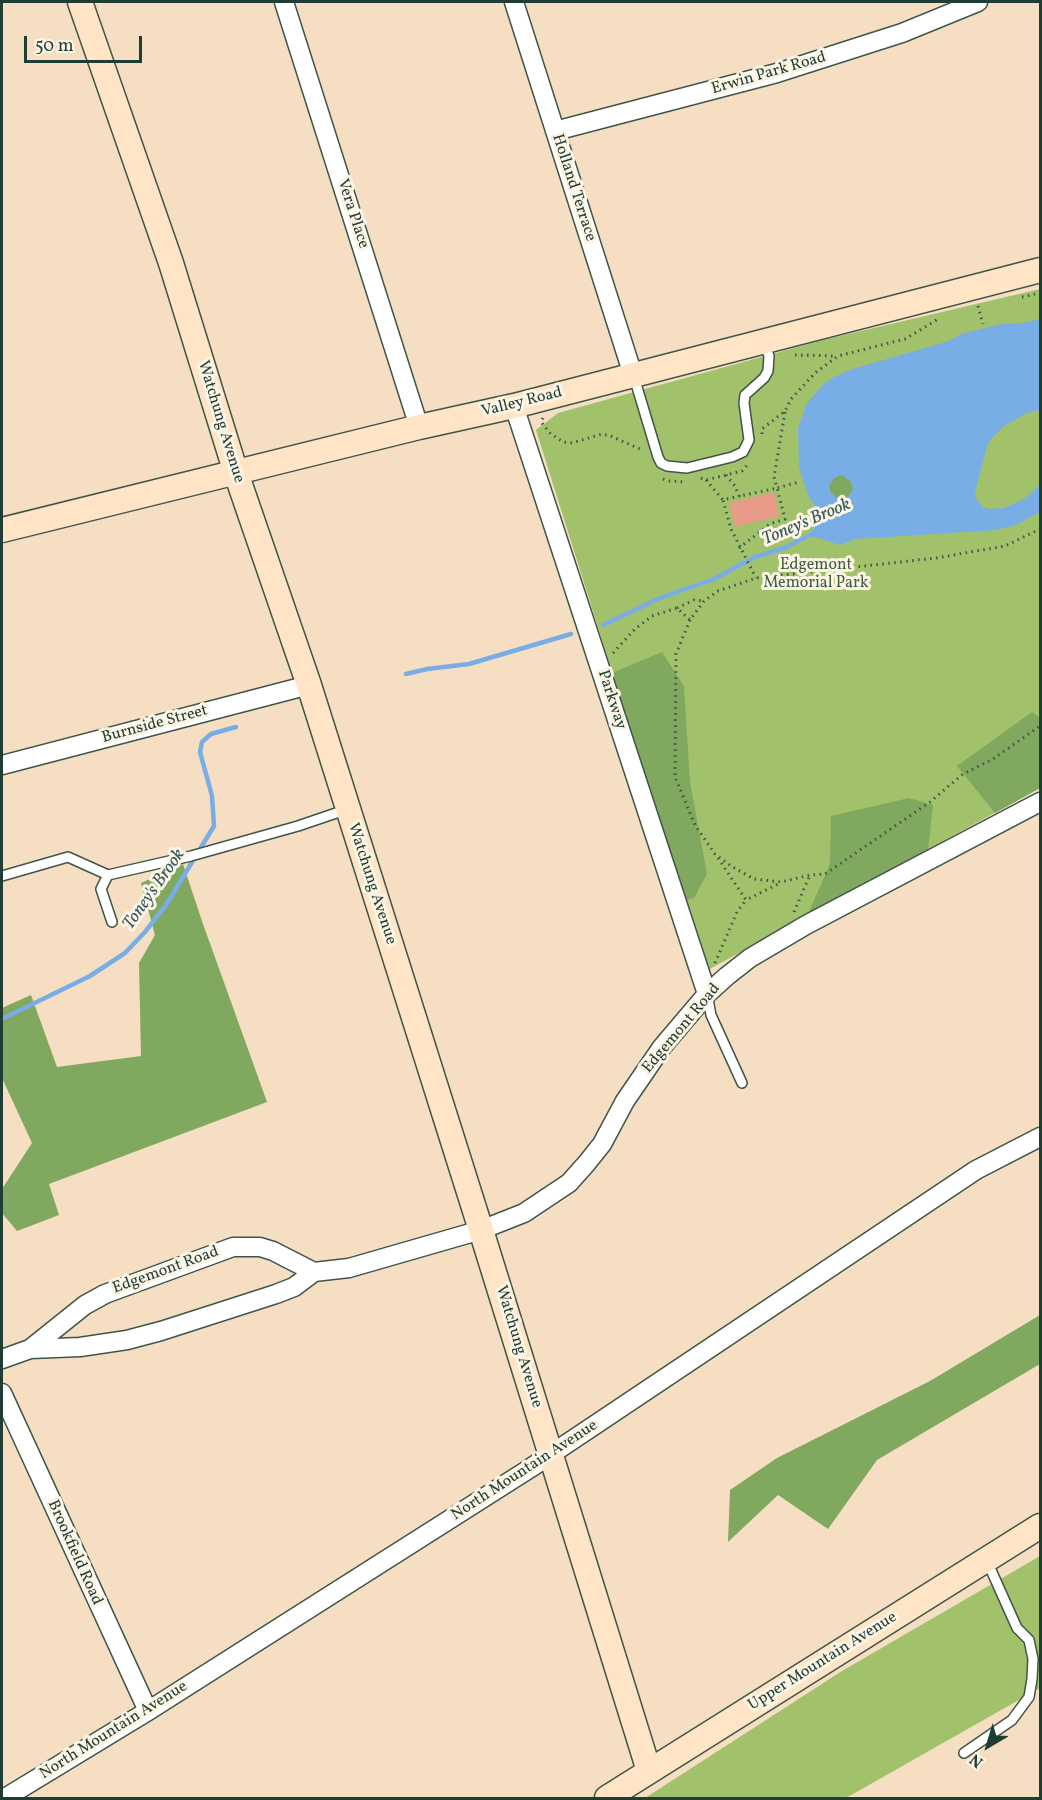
<!DOCTYPE html>
<html>
<head>
<meta charset="utf-8">
<style>
	body { margin:0 }
	#map { position:relative; width:1042px; height:1800px; overflow:hidden; background:#f5dec1; font-family:Vollkorn,serif }
	canvas { display:block }
	.frame { position:absolute; inset:0; border:3px solid #1f3d34; pointer-events:none }
	.north { position:absolute; left:958px; top:1716px; width:60px; height:60px; -webkit-text-stroke:4px #fcf5e5; paint-order:stroke; rotate:218deg; font-size:16px; font-weight:700; line-height:24px; text-align:center; color:#1f3d34 }
	.north::after { content:''; display:block; margin:auto; width:21px; height:27px; background:#1f3d34; clip-path:polygon(50% 0,100% 100%,50% 72%,0 100%) }
	.scale { position:absolute; left:24px; top:36px; width:118px; height:27px; box-sizing:border-box; border:3px solid #1f3d34; border-top:0; padding-left:8px; font-size:18px; line-height:21px; white-space:nowrap; color:#1f3d34; -webkit-text-stroke:4px #fcf5e5; paint-order:stroke }
</style>
</head>
<body>
<div id="map">
<canvas width="1042" height="1800"></canvas>
<div class="frame"></div>
<div class="north">N</div>
<div class="scale">50 m</div>
</div>
<script>
const context = document.querySelector('canvas').getContext('2d');
context.lineJoin = 'round';
function fill(path, color) { context.fillStyle = color; context.fill(path, 'evenodd'); }
const toPath = rows => new Path2D(rows.map(r => 'M' + r).join(''));
function strokePath(path, color, width, dash) { context.strokeStyle = color; context.lineWidth = width; context.lineCap = dash ? 'butt' : 'round'; context.setLineDash(dash || []); context.stroke(path); }
function write(font, color, halo, rows, align = 'center') {
  context.font = font + ' Vollkorn,serif'; context.lineWidth = 6; context.setLineDash([]); context.textBaseline = 'middle'; context.strokeStyle = halo; context.fillStyle = color; for (const [text, x, y, turn = 0] of rows) {
    context.save(); context.translate(x, y); context.rotate((+turn || 0) * Math.PI / 180); context.textAlign = isNaN(turn) ? turn : align; if (halo) context.strokeText(text, 0, 0); context.fillText(text, 0, 0); context.restore();
  }
}
const green = toPath([
	[1040,289,1040,788,706,971,536,430,558,413,823,340],
	[1040,1556,1040,1688,846,1798,645,1798,842,1671]
]);
const forest = toPath([
	'829 487a12 12 0 1 1 24 0a12 12 0 1 1-24 0Z',
	[662,652,684,686,690,782,707,874,694,898,684,901,612,673],
	[1032,712,1040,718,1040,788,995,813,957,766],
	[909,798,933,805,928,850,807,916,830,864,831,816],
	[183,864,203,924,267,1102,49,1184,59,1215,17,1231,2,1213,2,1189,32,1143,2,1078,2,1008,31,995,57,1067,141,1056,139,963,155,935,141,883],
	[1040,1315,1040,1364,877,1460,828,1529,778,1495,728,1542,730,1490,777,1458,930,1381]
]);
const water = toPath([
	[1040,319,1040,410,1027,413,1016,419,1004,426,991,439,987,446,975,492,976,498,983,507,989,509,1004,508,1024,499,1040,485,1040,512,1016,525,996,530,856,539,840,545,808,535,820,522,821,517,820,512,809,498,799,467,798,428,807,403,824,384,834,377,852,369,949,341,961,334,1001,324,1022,323],
	[842,475,851,482,853,488,851,493,846,498,838,499,830,492,829,486,834,478]
]);
const stream = toPath([
	[603,625,660,598,714,579,755,557,784,548,814,533],
	[406,674,427,669,469,664,571,634],
	[2,1019,90,976,125,953,145,932,166,905,214,826,212,796,200,752,202,742,211,734,236,727]
]);
const building = toPath([
	[774,492,779,516,735,527,729,503]
]);
const path = toPath([
	[1022,297,1040,293],
	[978,306,983,324],
	[795,355,836,356],
	[785,412,774,477,777,488,799,482],
	[543,418,541,422,550,433,563,442,572,443,602,434,611,436,642,450],
	[762,434,762,429,785,411,791,399,815,373,838,356,905,339,940,318],
	[726,475,735,486,739,496,723,500,731,529,756,578],
	[701,478,706,480,742,471,749,463],
	[663,479,670,481,686,482],
	[706,480,723,500],
	[739,548,770,524,785,519,777,488,740,496],
	[677,608,694,600,703,601],
	[690,620,676,654,675,777,695,825,715,854,731,866,754,879,781,882,810,875,825,874,930,802,963,774,993,759,1040,726],
	[613,653,635,629,652,616,677,608,690,620,704,601,718,591,756,578,936,558,1005,546,1040,529],
	[718,858,746,900,780,883],
	[794,912,810,875],
	[715,963,737,912,746,900]
]);
const lane = toPath([
	[634,377,658,457,661,463,667,466,687,468,732,457,743,452,749,440,744,403,745,395,764,378,768,371,769,356,764,342],
	[2,876,68,857,108,875],
	[112,922,101,889,108,875,191,856,298,826,348,809],
	[707,994,711,1015,742,1083],
	[964,1753,1012,1720,1029,1697,1032,1679,1033,1659,1029,1640,1017,1628,987,1561]
]);
const street = toPath([
	[284,2,419,427],
	[514,2,633,375],
	[555,131,777,73,902,33,978,2],
	[514,406,707,994],
	[2,765,309,685],
	[30,1349,85,1305,105,1294,233,1247,260,1247,273,1251,314,1272],
	[2,1359,30,1349,80,1347,127,1340,161,1331,276,1294,294,1287,314,1272,349,1268,481,1230,524,1213,569,1183,586,1164,602,1144,625,1101,662,1047,707,994,727,976,750,958,806,925,1040,802],
	[2,1393,148,1711],
	[5,1798,148,1711,529,1469,976,1170,1040,1137]
]);
const secondary = toPath([
	[80,2,171,263,236,473,309,685,481,1230,649,1771],
	[2,530,419,427,514,406,1040,270],
	[607,1798,1040,1526]
]);
const streetNames = [
	["Erwin Park Road",769,74,-16],
	["Holland Terrace",573,188,72],
	["Vera Place",352,214,72],
	["Valley Road",522,403,-14],
	["Watchung Avenue",220,422,73],
	["Parkway",611,700,72],
	["Burnside Street",155,725,-15],
	["Watchung Avenue",371,884,72],
	["Edgemont Road",682,1029,-50],
	["Edgemont Road",166,1271,-20],
	["Watchung Avenue",518,1347,73],
	["North Mountain Avenue",525,1471,-33],
	["Brookfield Road",74,1553,66],
	["Upper Mountain Avenue",823,1662,-32],
	["North Mountain Avenue",114,1731,-32]
];
const parkNames = [
	["Edgemont",816,566],
	["Memorial Park",816,584]
];
const waterNames = [
	["Toney's Brook",807,523,-23],
	["Toney's Brook",155,890,-55]
];
fill(green, '#a1c26b');
fill(forest, '#80a85f');
fill(water, '#79ade6');
strokePath(stream, '#79ade6', 4.5);
fill(building, '#e89b88');
strokePath(lane, '#3f5549', 12);
strokePath(street, '#3f5549', 21);
strokePath(secondary, '#3f5549', 27);
strokePath(path, '#3f5549', 3, [1.5, 4.5]);
strokePath(lane, '#fff', 9);
strokePath(street, '#fff', 18);
strokePath(secondary, '#ffe4c6', 24);
write('16px', '#1f3d34', '#fcf5e5', streetNames);
write('16px', '#405e42', '#fcf5e5', parkNames);
write('italic 18px', '#365960', '#fcf5e5', waterNames);
</script>
</body>
</html>
